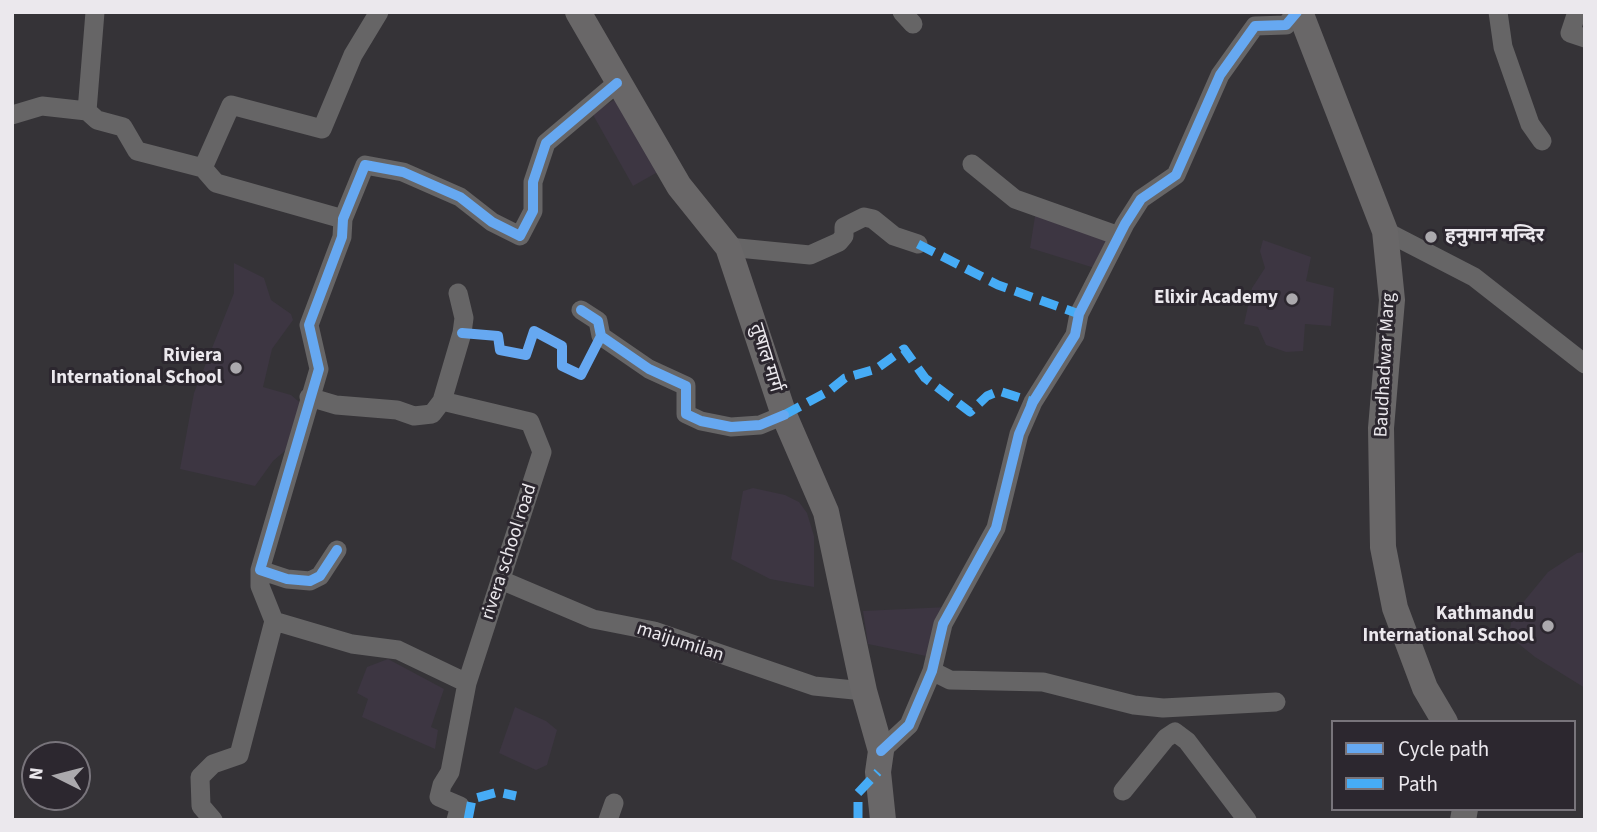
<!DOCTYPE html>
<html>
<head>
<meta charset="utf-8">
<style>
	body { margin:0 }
	#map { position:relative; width:1597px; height:832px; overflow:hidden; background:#353337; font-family:"Source Sans 3",sans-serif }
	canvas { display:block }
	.frame { position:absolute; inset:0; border:14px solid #ebe8ed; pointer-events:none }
	.legend { position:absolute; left:1331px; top:720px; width:245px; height:91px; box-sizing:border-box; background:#2c272f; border:2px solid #78747b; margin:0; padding:9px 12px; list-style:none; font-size:21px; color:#ebe8ed }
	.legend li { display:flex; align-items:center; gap:14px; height:35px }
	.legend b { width:35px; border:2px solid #78747b }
	.north { position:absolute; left:21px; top:741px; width:70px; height:70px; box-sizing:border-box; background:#2c272f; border:2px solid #78747b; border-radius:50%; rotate:276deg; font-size:19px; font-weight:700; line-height:28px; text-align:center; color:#ebe8ed }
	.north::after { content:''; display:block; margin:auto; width:24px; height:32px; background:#aba9ad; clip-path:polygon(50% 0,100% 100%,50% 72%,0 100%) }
</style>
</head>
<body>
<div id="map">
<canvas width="1597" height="832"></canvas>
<div class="frame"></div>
<ul class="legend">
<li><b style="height:9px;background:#66a8f1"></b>Cycle path</li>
<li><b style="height:9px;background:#46acf6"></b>Path</li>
</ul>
<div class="north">N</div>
</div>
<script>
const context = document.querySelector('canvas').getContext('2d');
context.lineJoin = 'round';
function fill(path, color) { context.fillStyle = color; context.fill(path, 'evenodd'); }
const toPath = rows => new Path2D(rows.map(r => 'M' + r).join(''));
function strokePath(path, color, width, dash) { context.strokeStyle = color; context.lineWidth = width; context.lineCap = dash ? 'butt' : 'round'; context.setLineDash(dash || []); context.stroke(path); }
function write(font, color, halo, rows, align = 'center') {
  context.font = font + ' "Source Sans 3","Noto Sans Devanagari",sans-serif'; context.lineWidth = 6; context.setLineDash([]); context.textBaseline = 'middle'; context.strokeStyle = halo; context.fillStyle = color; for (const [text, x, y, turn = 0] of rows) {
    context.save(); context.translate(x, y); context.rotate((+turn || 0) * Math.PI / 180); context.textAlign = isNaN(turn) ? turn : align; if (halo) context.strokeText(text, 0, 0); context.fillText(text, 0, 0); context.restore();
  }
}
const built = toPath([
	[621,96,663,169,633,186,592,113],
	[1036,210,1112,233,1101,270,1030,248],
	[1263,240,1311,257,1306,281,1334,288,1331,326,1305,324,1303,351,1286,352,1266,345,1258,327,1244,324,1252,288,1265,268,1260,251],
	[234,263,264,278,271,300,291,314,293,320,272,349,263,387,291,395,304,406,287,449,273,461,255,486,180,469,194,393,234,293],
	[753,488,785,495,799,502,807,513,814,536,814,587,770,579,731,559,743,491],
	[1585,552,1585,688,1535,657,1509,636,1512,616,1548,572,1577,553],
	[948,607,926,656,868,644,863,611],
	[388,659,444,689,431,727,438,730,435,749,362,717,368,699,357,693,367,667],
	[515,707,546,721,557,730,547,765,536,770,499,753]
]);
const street = toPath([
	[902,12,913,24],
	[1498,12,1503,47,1530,124,1542,141],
	[1577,12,1570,33,1585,38],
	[87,111,95,12],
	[12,115,42,106,87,111,97,120,123,127,137,151,203,168,216,183,343,219],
	[972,164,1015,199,1119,236],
	[203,168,231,105,322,129,353,55,379,12],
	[1385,231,1474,277,1585,364],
	[728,247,810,255,839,242,844,236,844,227,864,217,873,219,894,236,918,244],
	[581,310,598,321,601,336,649,369,686,386,686,414,701,421,731,427,760,425,784,415],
	[309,397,336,405,397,410,414,416,432,414,442,401,462,333,464,318,458,293],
	[442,401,530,422,542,452,467,683,450,772,442,785,439,797,460,806,456,820],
	[337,550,320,576,310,581,287,579,260,570,319,369,309,325,342,237,343,219,365,165,403,172,460,197,492,222,520,236,533,211,533,182,546,143,617,83],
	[501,580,593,619,654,631,814,686,864,691],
	[274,621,352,644,398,650,467,683],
	[932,671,950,680,1043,682,1134,705,1163,708,1276,702],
	[881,751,909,725,932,671,943,624,996,528,1019,434,1033,402,1075,335,1079,314,1125,224,1141,199,1176,175,1220,75,1255,26,1286,25,1297,12],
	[1123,791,1166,738,1175,732,1187,741,1247,820],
	[213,820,201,806,200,777,213,764,239,755,274,621,260,586,260,570],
	[608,820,614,803]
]);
const secondary = toPath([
	[578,12,679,186,728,247,784,415,826,512,864,691,881,751,878,772,883,820],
	[1300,12,1385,231,1392,300,1381,428,1383,547,1395,608,1425,688,1445,722],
	[1463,820,1465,809]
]);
const quiet = toPath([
	[918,244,998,285,1079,314],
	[784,415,829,391,845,378,876,369,904,349,925,378,970,412,987,396,999,391,1033,402],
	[468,820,472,799,498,792,516,796],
	[858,820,858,793,878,772]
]);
const cycleway = toPath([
	[581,310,598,321,601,336,649,369,686,386,686,414,701,421,731,427,760,425,784,415],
	[462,333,498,336,500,350,526,355,534,331,562,346,562,366,581,375,601,336],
	[337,550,320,576,310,581,287,579,260,570,319,369,309,325,342,237,343,219,365,165,403,172,460,197,492,222,520,236,533,211,533,182,546,143,617,83],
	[881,751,909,725,932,671,943,624,996,528,1019,434,1033,402,1075,335,1079,314,1125,224,1141,199,1176,175,1220,75,1255,26,1286,25,1297,12]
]);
const markers = [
	[1431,237,7,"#aba9ad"],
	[1292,299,7,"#aba9ad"],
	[236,368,7,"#aba9ad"],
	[1548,626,7,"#aba9ad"]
];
const poiNames = [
	["हनुमान मन्दिर",1445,237,"left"],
	["Elixir Academy",1278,299],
	["Riviera",222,357],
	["International School",222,379],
	["Kathmandu",1534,615],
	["International School",1534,637]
];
const streetNames = [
	["तुषाल मार्ग",765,358,73],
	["Baudhadwar Marg",1386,365,-87],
	["rivera school road",510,552,-72],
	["maijumilan",680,643,18]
];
fill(built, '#3d3642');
strokePath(street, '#666566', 19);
strokePath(secondary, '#696768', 26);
strokePath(quiet, '#46acf6', 9, [18, 9]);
strokePath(cycleway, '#66a8f1', 10);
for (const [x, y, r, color] of markers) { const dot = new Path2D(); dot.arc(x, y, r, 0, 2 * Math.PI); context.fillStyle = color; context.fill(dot); strokePath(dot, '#2c272f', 2.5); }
write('bold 19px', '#ebe8ed', '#2c272f', poiNames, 'right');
write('19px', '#ebe8ed', '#2c272f', streetNames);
</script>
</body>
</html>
